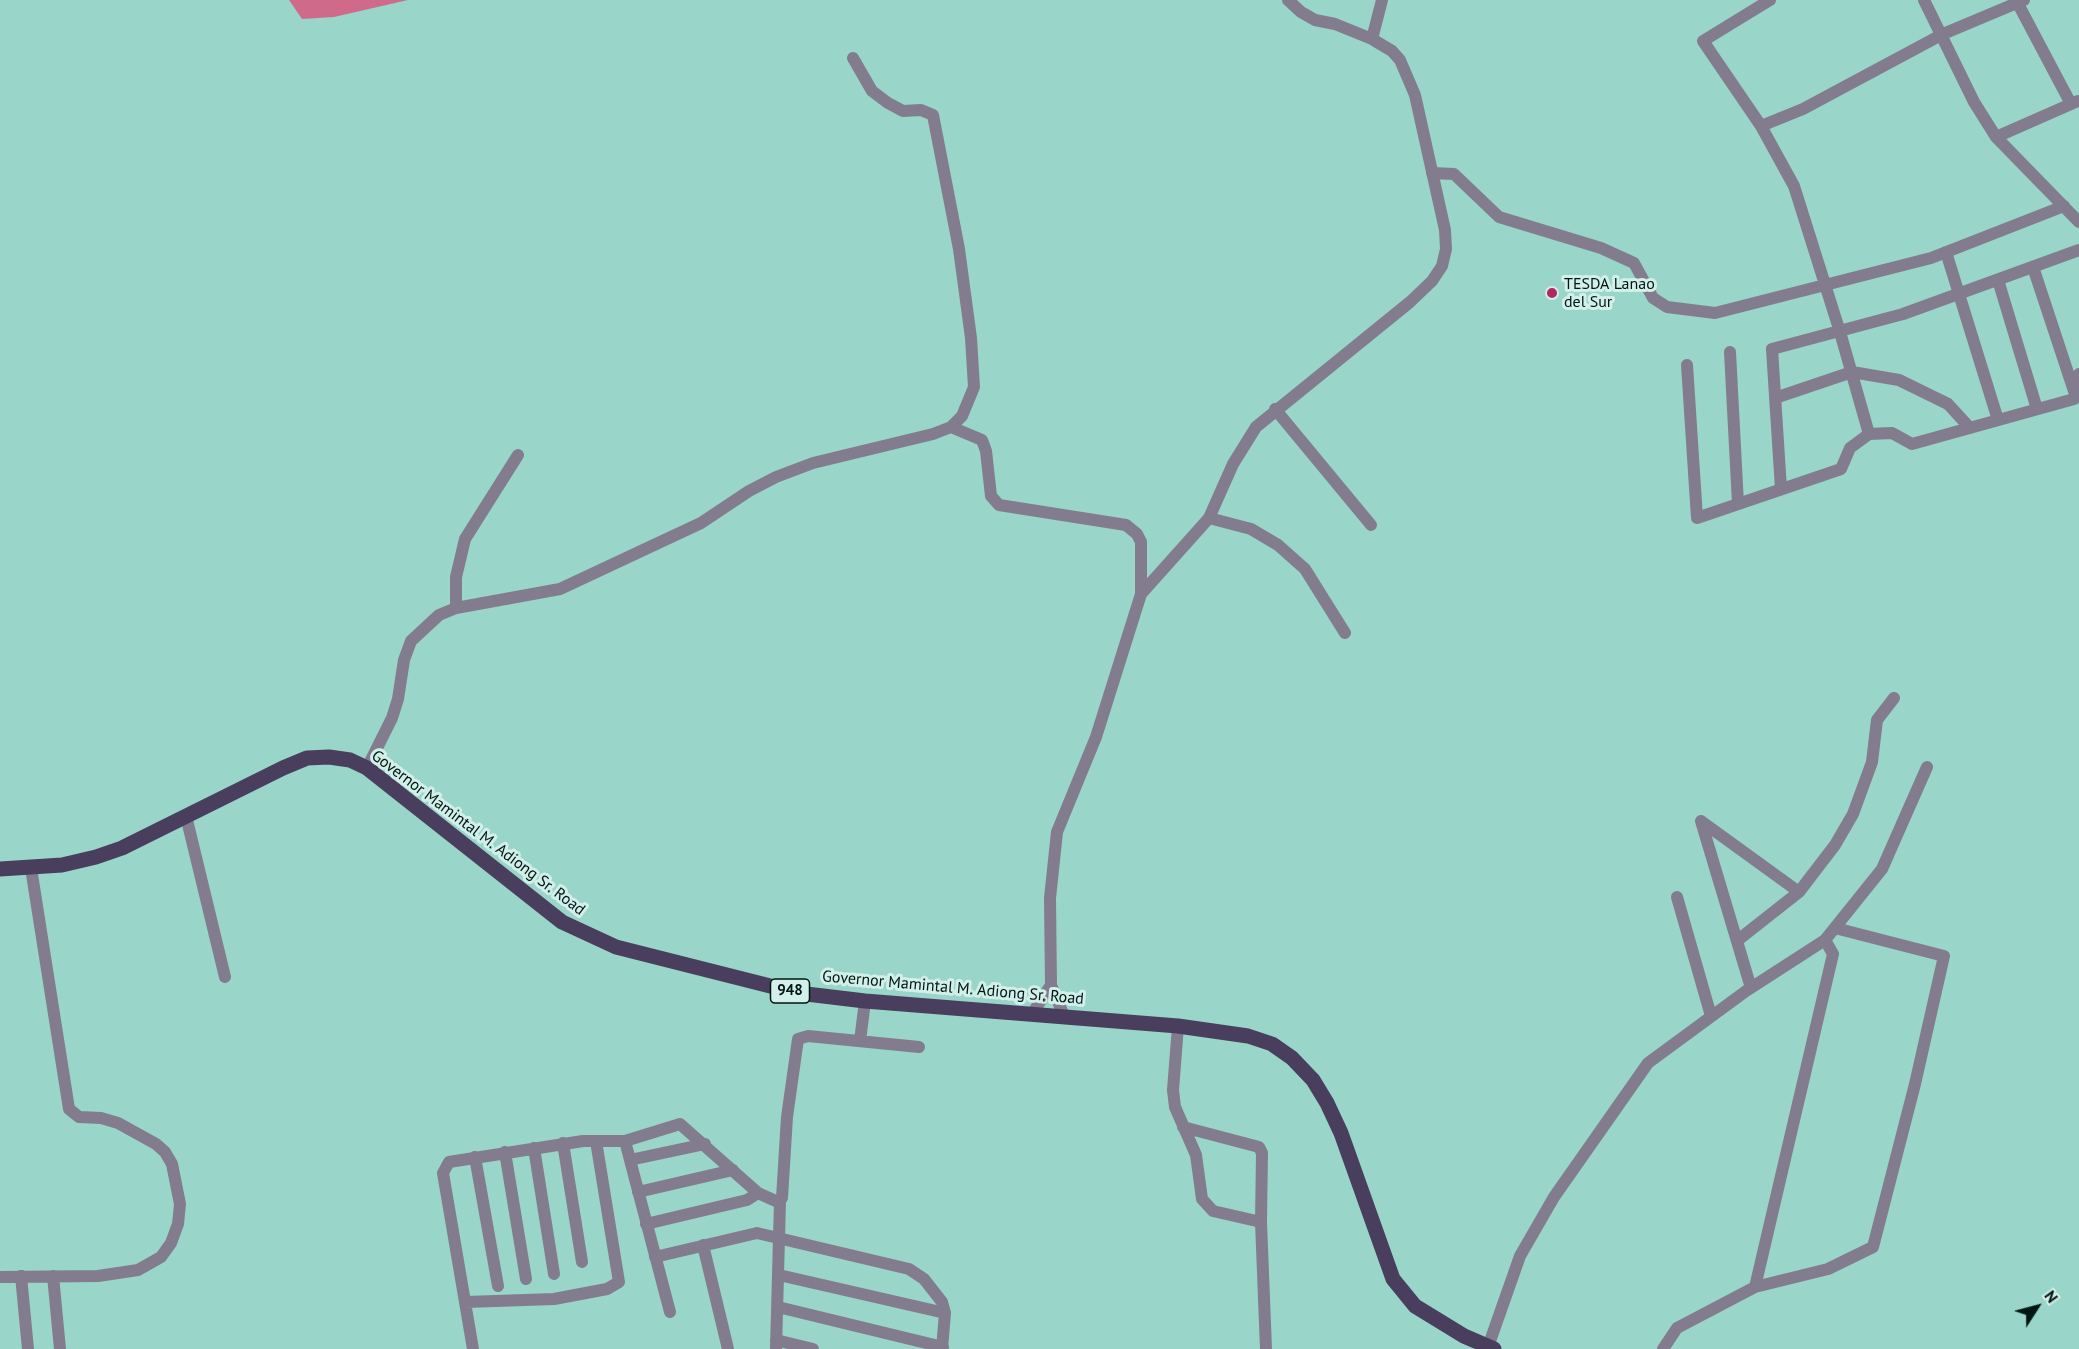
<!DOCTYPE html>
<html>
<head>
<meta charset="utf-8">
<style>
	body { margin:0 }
	#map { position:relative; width:2079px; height:1349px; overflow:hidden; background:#99d5c9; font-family:"PT Sans",sans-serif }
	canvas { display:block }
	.north { position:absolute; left:2007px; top:1277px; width:60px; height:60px; -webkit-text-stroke:4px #d2efe9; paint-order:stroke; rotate:54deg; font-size:16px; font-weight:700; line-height:24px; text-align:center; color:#001612 }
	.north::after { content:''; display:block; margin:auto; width:21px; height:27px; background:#001612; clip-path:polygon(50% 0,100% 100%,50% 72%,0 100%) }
</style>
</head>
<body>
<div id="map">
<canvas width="2079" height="1349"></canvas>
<div class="north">N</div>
</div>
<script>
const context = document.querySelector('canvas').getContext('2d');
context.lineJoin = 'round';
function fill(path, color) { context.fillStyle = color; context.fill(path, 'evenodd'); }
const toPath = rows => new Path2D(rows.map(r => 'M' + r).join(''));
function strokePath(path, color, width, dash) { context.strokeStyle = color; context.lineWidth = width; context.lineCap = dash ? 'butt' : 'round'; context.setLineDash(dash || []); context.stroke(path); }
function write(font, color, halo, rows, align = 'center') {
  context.font = font + ' "PT Sans",sans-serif'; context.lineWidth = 6; context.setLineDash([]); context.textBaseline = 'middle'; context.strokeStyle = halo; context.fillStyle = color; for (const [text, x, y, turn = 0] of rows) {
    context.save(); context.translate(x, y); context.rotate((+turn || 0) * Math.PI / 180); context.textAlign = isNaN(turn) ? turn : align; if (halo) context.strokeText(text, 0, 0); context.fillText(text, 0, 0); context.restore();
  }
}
const forest = toPath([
	[289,0,408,0,334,17,302,19]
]);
const minor = toPath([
	[1770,0,1703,41,1761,126,1794,186,1840,332,1869,434],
	[1924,0,1974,102,1996,137,2079,222],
	[2016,0,2071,104],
	[1372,39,1382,0],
	[1761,126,1803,109,1943,34,2024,0],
	[1996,137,2078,101],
	[1432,173,1454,174,1499,217,1601,248,1634,263,1653,298,1667,307,1715,313,1931,258,2064,206],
	[1946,252,1998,420],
	[2033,267,2075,394],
	[1998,280,2037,409],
	[1730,352,1738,504],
	[1687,365,1697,518,1841,469,1850,448,1869,434,1892,433,1912,444,2074,399,2079,374],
	[1775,398,1852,372,1899,380,1948,404,1970,428],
	[1275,409,1371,525],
	[951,427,982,440,986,451,991,496,999,505,1126,525,1137,534,1141,542,1141,594],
	[1781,489,1772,349,1903,314,2079,250],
	[1209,518,1251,529,1278,545,1305,569,1345,633],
	[456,608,456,577,465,539,518,455],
	[367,768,392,718,398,699,404,660,411,641,439,615,456,608,560,589,701,523,749,491,776,477,813,463,933,434,951,427,962,416,974,387,971,338,959,249,933,115,921,110,903,111,888,103,872,91,853,58],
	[186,816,225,977],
	[1701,821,1751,988],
	[1701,821,1799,892],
	[1677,897,1711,1016],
	[1738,940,1799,892,1835,845,1853,814,1872,762,1877,720,1894,698],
	[1032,1014,1051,985],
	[1064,1016,1051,985,1050,898,1057,832,1096,737,1141,594,1209,518,1233,464,1256,427,1410,302,1432,281,1442,266,1446,249,1445,230,1415,95,1400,60,1392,51,1372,39,1335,24,1315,20,1301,12,1288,0],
	[1178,1026,1173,1090,1175,1107,1196,1155,1202,1199,1213,1211,1261,1222,1266,1349],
	[860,1041,865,1001],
	[1183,1127,1259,1147,1262,1153,1261,1222],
	[625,1141,670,1312],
	[563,1143,582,1262],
	[534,1148,554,1274],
	[505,1152,526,1279],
	[475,1157,498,1286],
	[630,1160,705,1144],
	[638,1192,733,1170],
	[646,1224,747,1200,758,1193],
	[703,1245,728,1349],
	[655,1257,757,1233,909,1269,924,1279,942,1302,945,1313,942,1349],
	[779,1275,945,1313],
	[21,1276,28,1349],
	[53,1276,60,1349],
	[0,1277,98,1276,138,1270,161,1257,171,1243,178,1224,180,1204,172,1164,165,1152,156,1144,118,1123,101,1118,79,1117,69,1109,31,868],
	[1755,1287,1833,954,1825,940],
	[466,1302,554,1299,607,1289,619,1282,596,1141],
	[778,1307,943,1347],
	[776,1340,813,1349],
	[1488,1347,1520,1256,1554,1197,1648,1063,1746,991,1825,940,1882,869,1927,767],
	[473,1349,443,1173,449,1162,583,1141,625,1141,680,1124,758,1193,778,1202,782,1198,787,1117,798,1039,808,1036,919,1047],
	[776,1349,780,1201],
	[1663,1349,1677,1328,1755,1287,1828,1269,1873,1247,1915,1084,1944,956,1835,928]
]);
const major = toPath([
	[0,869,62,865,96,857,122,848,283,768,307,758,329,757,350,760,367,768,562,922,616,947,798,993,865,1001,1178,1026,1248,1036,1272,1044,1292,1058,1313,1080,1327,1103,1341,1133,1393,1279,1415,1306,1464,1336,1494,1349]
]);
const markers = [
	[1552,293,6,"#b22661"]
];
const shields = [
	[790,991,39]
];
const shieldNames = [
	["948",790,991]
];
const poiNames = [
	["TESDA Lanao",1564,284],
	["del Sur",1564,302]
];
const streetNames = [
	["Governor Mamintal M. Adiong Sr. Road",478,833,37],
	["Governor Mamintal M. Adiong Sr. Road",953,988,5]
];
fill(forest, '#d06a8b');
strokePath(minor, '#827c8e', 12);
strokePath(major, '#4a3e5e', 15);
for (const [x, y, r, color] of markers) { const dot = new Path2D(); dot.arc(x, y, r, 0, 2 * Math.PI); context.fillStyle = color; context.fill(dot); strokePath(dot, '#d2efe9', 2); }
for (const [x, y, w] of shields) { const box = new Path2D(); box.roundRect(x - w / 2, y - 12, w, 24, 4.5); context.fillStyle = '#d2efe9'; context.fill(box); strokePath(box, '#001612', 1.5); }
write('bold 15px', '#001612', null, shieldNames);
write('16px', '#001612', '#d2efe9', poiNames, 'left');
write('16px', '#001612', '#d2efe9', streetNames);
</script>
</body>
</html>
